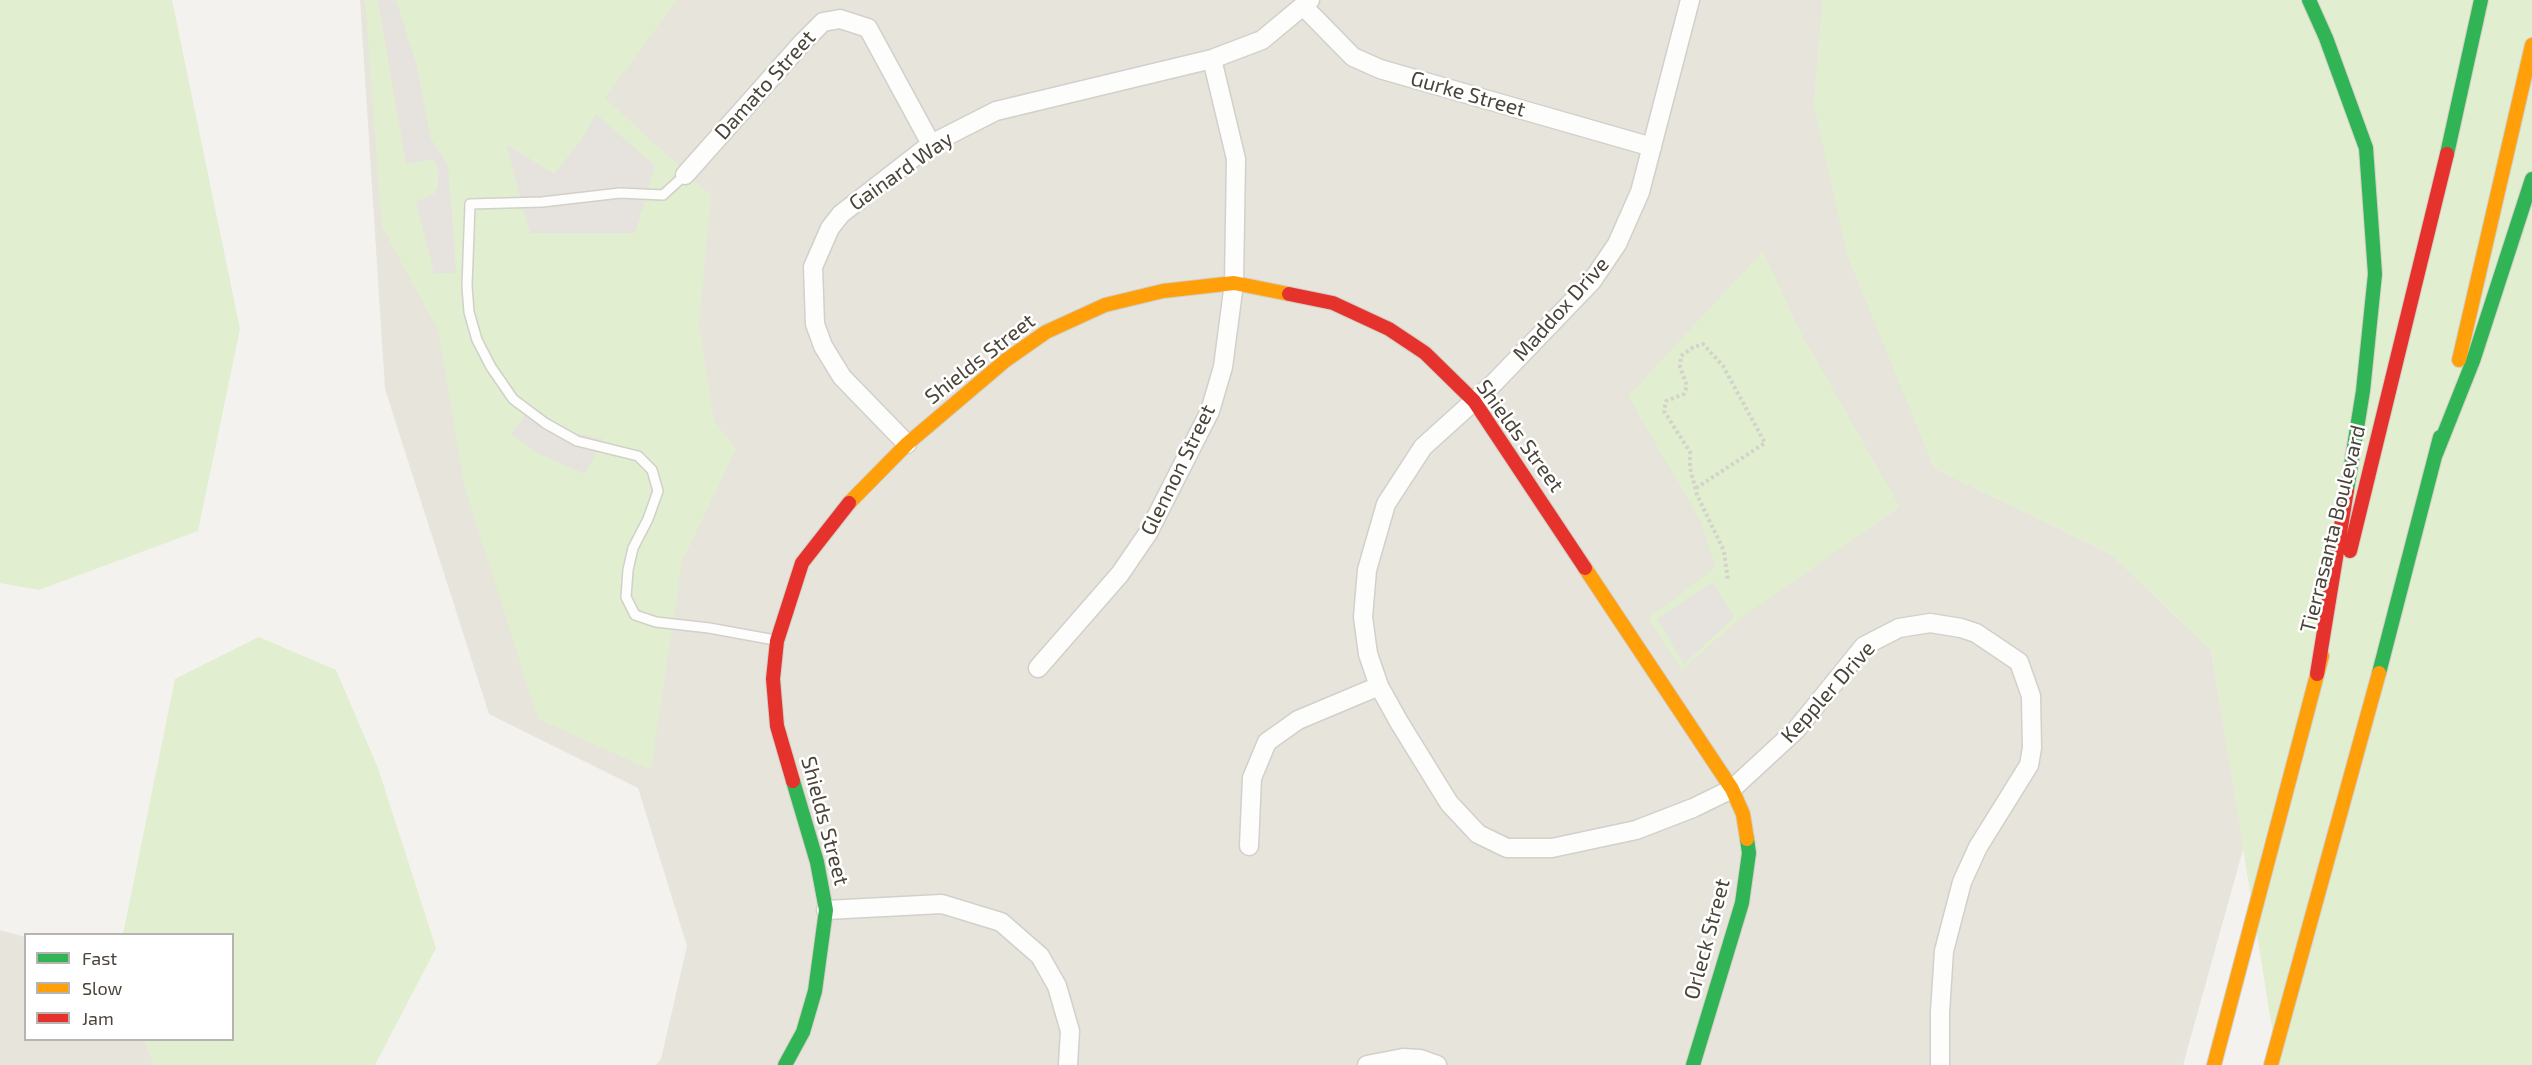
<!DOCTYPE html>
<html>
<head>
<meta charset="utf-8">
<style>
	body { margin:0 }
	#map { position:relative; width:2532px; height:1065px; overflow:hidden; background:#f4f2ee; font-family:"Exo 2",sans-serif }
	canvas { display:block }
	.legend { position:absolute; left:24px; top:933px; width:210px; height:108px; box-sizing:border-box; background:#fff; border:2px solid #b7b4b0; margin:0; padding:8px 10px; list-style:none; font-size:18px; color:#4b4439 }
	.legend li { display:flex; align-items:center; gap:12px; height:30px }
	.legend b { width:30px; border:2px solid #b7b4b0 }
</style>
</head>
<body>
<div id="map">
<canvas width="2532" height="1065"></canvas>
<ul class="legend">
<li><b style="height:8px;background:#30b455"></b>Fast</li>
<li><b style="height:8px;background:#ff9f0a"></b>Slow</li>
<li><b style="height:8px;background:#e5322d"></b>Jam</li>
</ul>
</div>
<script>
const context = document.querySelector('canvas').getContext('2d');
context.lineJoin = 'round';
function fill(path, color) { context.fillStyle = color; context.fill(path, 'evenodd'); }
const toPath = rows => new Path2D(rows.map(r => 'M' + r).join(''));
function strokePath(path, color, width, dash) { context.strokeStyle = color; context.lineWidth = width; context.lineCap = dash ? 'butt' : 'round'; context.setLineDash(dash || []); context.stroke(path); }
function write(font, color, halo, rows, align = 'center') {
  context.font = font + ' "Exo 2",sans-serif'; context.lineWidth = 5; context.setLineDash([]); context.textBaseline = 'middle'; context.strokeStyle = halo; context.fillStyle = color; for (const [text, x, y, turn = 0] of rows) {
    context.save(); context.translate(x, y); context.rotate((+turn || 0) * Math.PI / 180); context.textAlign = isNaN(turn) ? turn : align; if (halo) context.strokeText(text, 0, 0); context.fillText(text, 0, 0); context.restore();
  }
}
const residential = toPath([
	[360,0,1823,0,1814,105,1934,468,2111,554,2211,650,2244,846,2183,1065,656,1065,661,1059,687,946,638,788,489,714,385,389],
	[0,930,25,937,26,1040,145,1040,154,1065,0,1065]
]);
const green = toPath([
	[0,0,172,0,240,329,198,531,39,590,0,583],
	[365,0,677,0,605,98,711,195,699,325,714,420,736,449,682,562,651,770,538,719,465,488,439,332,382,227],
	[1823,0,2532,0,2532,1065,2278,1065,2211,650,2111,554,1934,468,1847,255,1814,105],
	[1763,251,1801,333,1900,507,1737,621,1682,670,1648,618,1716,567,1700,520,1628,396],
	[259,637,336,670,378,768,436,948,375,1065,154,1065,145,1040,232,1040,232,934,123,934,175,679]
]);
const parking = toPath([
	[378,0,396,0,416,63,431,139,448,165,456,273,434,273,416,202,435,193,438,184,438,169,434,159,406,164],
	[596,114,655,166,635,233,530,233,506,144,554,174,580,142],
	[532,406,567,431,603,439,585,474,537,453,511,434],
	[1713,582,1734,617,1684,664,1657,619]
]);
const path = toPath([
	[1696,488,1765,443,1723,366,1703,344,1692,348,1681,356,1680,367,1687,386,1684,394,1666,401,1664,411,1690,452,1690,468,1697,495,1724,551,1728,581]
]);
const lane = toPath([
	[685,175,663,195,620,193,542,202,470,204,467,286,469,312,477,340,491,367,513,399,545,423,577,441,638,456,652,470,658,491,648,519,633,548,628,570,626,597,635,615,656,622,709,628,775,640]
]);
const street = toPath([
	[1690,0,1640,192,1617,244,1592,281,1495,382,1423,447,1386,504,1367,570,1363,617,1368,654,1379,686,1399,722,1449,803,1478,834,1507,848,1552,848,1636,830,1693,808,1732,789,1796,730,1864,646,1899,628,1930,623,1961,628,1976,633,2019,662,2031,696,2032,748,2029,765,1978,847,1962,882,1944,951,1940,1012,1940,1065],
	[1304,7,1353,57,1380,69,1652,147],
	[685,175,803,42,823,22,840,19,868,28,931,144],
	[907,444,842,377,823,346,815,324,813,267,830,228,841,214,931,144,996,111,1212,59,1262,40,1310,0],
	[1038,668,1120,574,1148,533,1210,411,1223,367,1234,283,1236,159,1212,59],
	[1249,846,1252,778,1267,742,1298,720,1379,686],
	[826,910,942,904,1001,922,1040,956,1057,986,1070,1031,1068,1065],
	[1367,1065,1403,1058,1420,1059,1437,1065]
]);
const fast = toPath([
	[2309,0,2326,38,2366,148,2375,274,2363,391,2347,490],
	[2447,154,2481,0],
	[2436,454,2473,361,2532,179],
	[2379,673,2440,437],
	[785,1065,803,1032,815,991,826,910,817,862,793,781],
	[1693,1065,1742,903,1749,853,1747,839]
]);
const slow = toPath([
	[2459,360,2532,45],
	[849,503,907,444,1006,360,1046,332,1105,305,1163,291,1234,283,1289,294],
	[1585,568,1732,789,1743,814,1747,839],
	[2214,1065,2322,656],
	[2271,1065,2379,673]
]);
const jam = toPath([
	[1289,294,1333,303,1389,329,1425,353,1474,401,1585,568],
	[2350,551,2447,154],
	[2317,674,2347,490],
	[793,781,777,726,773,679,777,641,802,563,849,503]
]);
const streetNames = [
	["Damato Street",765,85,-48],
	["Gurke Street",1468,94,16],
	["Gainard Way",901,171,-35],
	["Maddox Drive",1561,309,-48],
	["Shields Street",980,359,-38],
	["Shields Street",1520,436,54],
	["Glennon Street",1178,470,-64],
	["Tierrasanta Boulevard",2333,529,-76],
	["Keppler Drive",1828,692,-48],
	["Shields Street",825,821,75],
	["Orleck Street",1707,939,-75]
];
fill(residential, '#e7e4dc');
fill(green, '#e1eecf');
fill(parking, '#e6e3df');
strokePath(lane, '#d2d0cb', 12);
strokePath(street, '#d2d0cb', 21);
strokePath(fast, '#d3cfc5', 16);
strokePath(slow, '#d3cfc5', 16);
strokePath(jam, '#d3cfc5', 16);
strokePath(path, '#d3d2cc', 4, [3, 3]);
strokePath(lane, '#fdfdfc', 9);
strokePath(street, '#fdfdfc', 18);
strokePath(fast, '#30b455', 14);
strokePath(slow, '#ff9f0a', 14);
strokePath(jam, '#e5322d', 14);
write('21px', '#4b4439', '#fff', streetNames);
</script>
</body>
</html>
